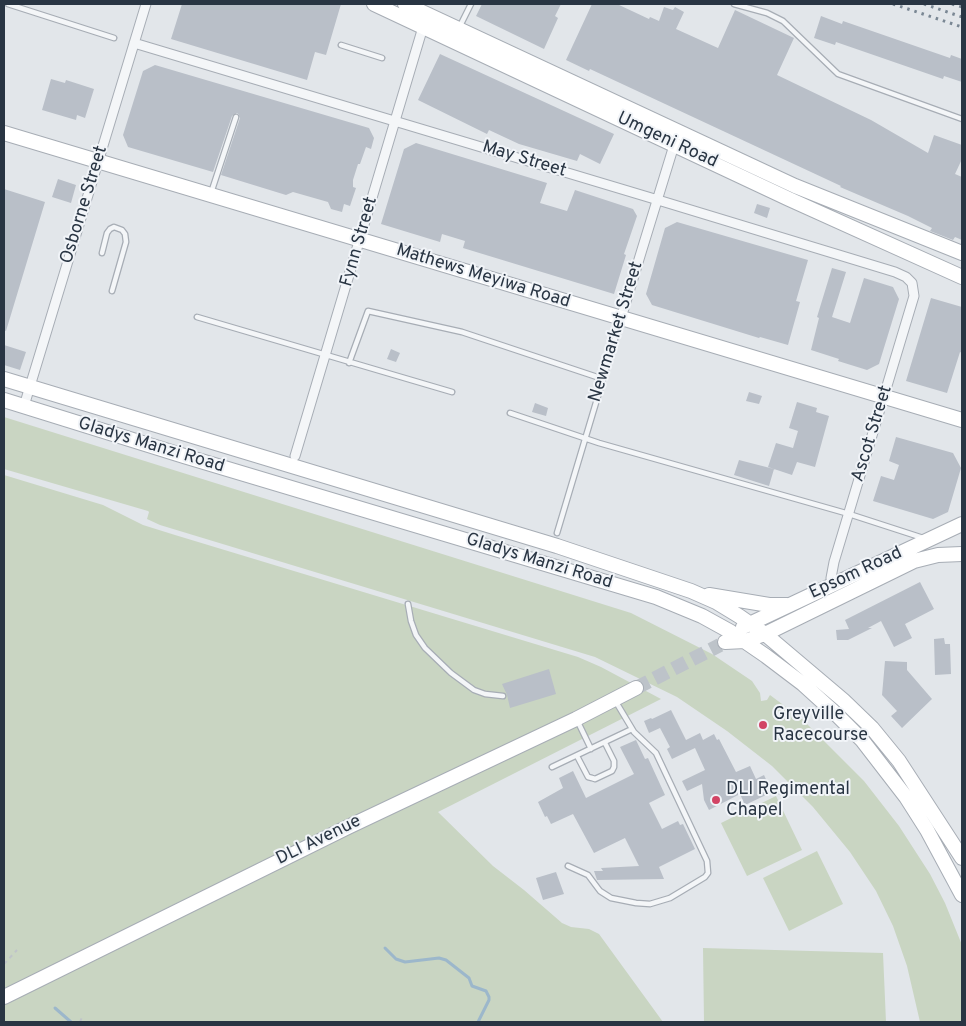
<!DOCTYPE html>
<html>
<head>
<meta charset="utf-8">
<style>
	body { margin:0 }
	#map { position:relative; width:966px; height:1026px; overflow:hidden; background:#e2e6ea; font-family:Overpass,sans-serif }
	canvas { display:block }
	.frame { position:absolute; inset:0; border:5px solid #293543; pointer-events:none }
</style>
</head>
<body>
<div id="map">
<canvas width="966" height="1026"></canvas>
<div class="frame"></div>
</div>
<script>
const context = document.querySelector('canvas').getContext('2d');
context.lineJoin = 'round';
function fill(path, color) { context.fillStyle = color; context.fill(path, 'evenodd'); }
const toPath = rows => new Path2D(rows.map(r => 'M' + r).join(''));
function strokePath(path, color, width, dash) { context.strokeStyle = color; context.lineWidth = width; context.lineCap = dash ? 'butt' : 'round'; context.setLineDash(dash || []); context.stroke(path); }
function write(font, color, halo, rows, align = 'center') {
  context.font = font + ' Overpass,sans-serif'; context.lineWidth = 4; context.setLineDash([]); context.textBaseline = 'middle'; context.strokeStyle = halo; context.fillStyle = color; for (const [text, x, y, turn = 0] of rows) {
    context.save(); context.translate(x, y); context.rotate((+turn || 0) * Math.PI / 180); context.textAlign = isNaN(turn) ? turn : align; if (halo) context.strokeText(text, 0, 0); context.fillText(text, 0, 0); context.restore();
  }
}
const green = toPath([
	[4,417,631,613,712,654,752,681,760,693,761,701,767,700,770,695,802,719,864,781,899,826,930,874,945,903,962,945,962,1022,920,1022,907,966,893,926,876,891,850,852,813,807,772,766,727,731,677,697,595,657,160,525,147,519,149,512,148,511,4,469],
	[4,475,103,505,143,525,175,535,578,657,601,667,661,699,438,812,493,866,524,890,562,923,571,927,589,929,599,934,663,1022,4,1022],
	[776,796,802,850,747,876,721,823],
	[817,851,843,904,789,931,763,878],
	[703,948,883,953,886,1022,704,1022]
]);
const stream = toPath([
	[385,948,396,959,405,962,439,958,446,960,469,978,472,986,486,991,489,997,489,1000,478,1022],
	[55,1008,71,1022]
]);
const building = toPath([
	[182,4,341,4,326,55,315,52,307,80,171,39],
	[482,4,561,4,555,16,558,18,544,49,476,16],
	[592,4,617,4,649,19,650,17,659,21,664,7,673,10,675,7,684,12,676,29,718,48,735,10,794,38,777,75,871,120,928,153,934,135,962,145,962,159,955,174,962,177,962,240,955,237,953,240,930,231,932,228,908,216,840,187,841,186,590,69,589,71,566,60],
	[821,16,842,24,843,21,950,58,951,55,962,59,962,82,944,76,943,79,836,42,835,45,814,38],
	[440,54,614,134,600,164,580,154,577,161,519,144,489,130,487,134,418,100],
	[155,65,369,128,374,138,371,149,366,147,360,164,358,164,353,180,353,187,356,188,350,206,344,204,342,212,331,209,328,202,293,192,286,195,221,175,240,118,239,115,237,113,232,116,213,172,128,147,123,135,143,71],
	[51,79,65,83,66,80,94,89,85,118,77,115,76,120,42,110],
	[416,143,547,183,540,203,567,211,575,190,633,209,637,216,624,254,626,255,614,294,463,248,465,241,442,234,440,242,381,224,404,149],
	[58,179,76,185,71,203,52,197],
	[4,189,45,202,6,331,4,330],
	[757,204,770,208,767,218,754,213],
	[677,222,808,260,796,301,800,302,788,345,760,337,759,338,652,305,646,294,665,228],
	[832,268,846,272,832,317,850,323,864,278,893,287,899,299,879,364,867,370,838,361,839,359,811,350,819,318,817,317],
	[931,298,962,307,962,353,960,352,947,393,906,381],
	[4,345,26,352,20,370,4,365],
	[391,349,400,353,396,362,387,359],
	[749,392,762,396,759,404,746,401],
	[797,402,817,408,816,412,829,416,815,467,797,462,792,475,768,467,776,443,793,448,798,431,789,428],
	[535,403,548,408,546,416,532,412],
	[896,437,953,453,961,468,948,512,933,519,873,501,881,476,894,480,899,465,889,461],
	[739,460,774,469,769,486,734,475],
	[920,582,934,609,905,624,912,638,894,647,881,621,868,628,872,628,848,640,837,640,836,630,849,629,845,620],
	[944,638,945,644,950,644,951,674,935,675,934,639],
	[885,661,907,662,907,670,932,699,902,728,891,716,897,711,882,695],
	[549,669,556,694,510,708,507,695,502,684],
	[671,710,686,740,700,733,703,740,714,734,717,740,719,739,736,772,750,766,756,779,764,775,769,786,775,783,789,794,766,795,745,805,740,794,709,810,704,800,702,784,687,791,682,781,705,770,695,748,672,759,667,749,670,747,660,728,649,733,644,721,651,718,652,719],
	[636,740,645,759,648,758,665,795,649,803,662,829,678,821,680,825,683,824,695,849,659,867,664,879,597,880,594,871,603,871,601,868,639,866,625,838,594,853,573,814,551,824,547,816,545,817,538,802,563,788,559,778,573,771,586,798,634,774,620,747],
	[556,872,564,894,543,900,536,878]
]);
const secondaryTunnel = toPath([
	[636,688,720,645]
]);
const path = toPath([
	[4,964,17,950],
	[80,1022,82,1017]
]);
const lane = toPath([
	[8,4,114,38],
	[734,4,767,13,783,21,838,74,962,119],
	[459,28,471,4],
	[341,45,382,58],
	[211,193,236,117],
	[102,253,107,233,110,229,114,227,122,230,125,234,126,242,112,291],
	[197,317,452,392],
	[349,363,368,311,462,332,603,379],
	[510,413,599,443,849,514,923,538],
	[557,533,621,319],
	[408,604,411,621,416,635,425,648,451,673,474,690,485,694,503,696],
	[577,720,591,749],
	[577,756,588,777,592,778,595,779,612,771,614,767,614,761,605,743],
	[552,767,632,729],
	[568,866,588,875,600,891,611,898,636,903,650,904,670,898,705,877,708,873,707,861,656,753,634,732,616,702]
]);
const street = toPath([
	[134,43,658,200,895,272,906,277,912,283,914,296,834,562,831,578,832,586],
	[621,318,675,142],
	[24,406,146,4],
	[295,456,423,27]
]);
const secondary = toPath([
	[374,4,789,199,962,277],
	[405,4,795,186,962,253],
	[4,133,962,420],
	[4,379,557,546,691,591,716,602,739,616,765,634,843,700,872,728,899,761,962,858],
	[4,400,184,456,656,597,702,616,731,632,766,656,803,684,836,714,862,740,906,797,927,830,962,895],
	[709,595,769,605,787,605],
	[743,627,962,524],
	[725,642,745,641,765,634,914,561,938,555,962,554],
	[4,997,348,827,576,719,636,688]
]);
const rail = toPath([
	[893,4,962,27],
	[924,4,962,17],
	[952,4,962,7]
]);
const markers = [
	[763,725,5,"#d24465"],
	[716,800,5,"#d24465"]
];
const streetNames = [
	["Umgeni Road",667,141,25],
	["May Street",524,160,17],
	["Osborne Street",85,205,-73],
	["Fynn Street",360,242,-74],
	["Mathews Meyiwa Road",483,277,17],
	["Newmarket Street",617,332,-73],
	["Ascot Street",873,434,-73],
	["Gladys Manzi Road",151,446,17],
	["Gladys Manzi Road",539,562,17],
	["Epsom Road",856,574,-25],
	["DLI Avenue",319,841,-26]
];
const poiNames = [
	["Greyville",773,715],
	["Racecourse",773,736],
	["DLI Regimental",726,790],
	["Chapel",726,811]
];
fill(green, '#c9d5c2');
strokePath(stream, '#9cb7cb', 3);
fill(building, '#b9bfc8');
strokePath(secondaryTunnel, '#bdc3c9', 14, [14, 7]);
strokePath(lane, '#a7adb5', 7);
strokePath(street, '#a7adb5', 11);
strokePath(secondary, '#a7adb5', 16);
strokePath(path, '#bfc4c9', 2, [4, 4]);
strokePath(lane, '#f4f6f8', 4.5);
strokePath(street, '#f4f6f8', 9);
strokePath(secondary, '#fff', 14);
strokePath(rail, '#7a8794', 3, [2.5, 5]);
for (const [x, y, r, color] of markers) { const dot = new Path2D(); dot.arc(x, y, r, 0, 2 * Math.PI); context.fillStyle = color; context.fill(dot); strokePath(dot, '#f1f4f8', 2); }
write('18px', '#293543', '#f1f4f8', streetNames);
write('18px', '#293543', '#f1f4f8', poiNames, 'left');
</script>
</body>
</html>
